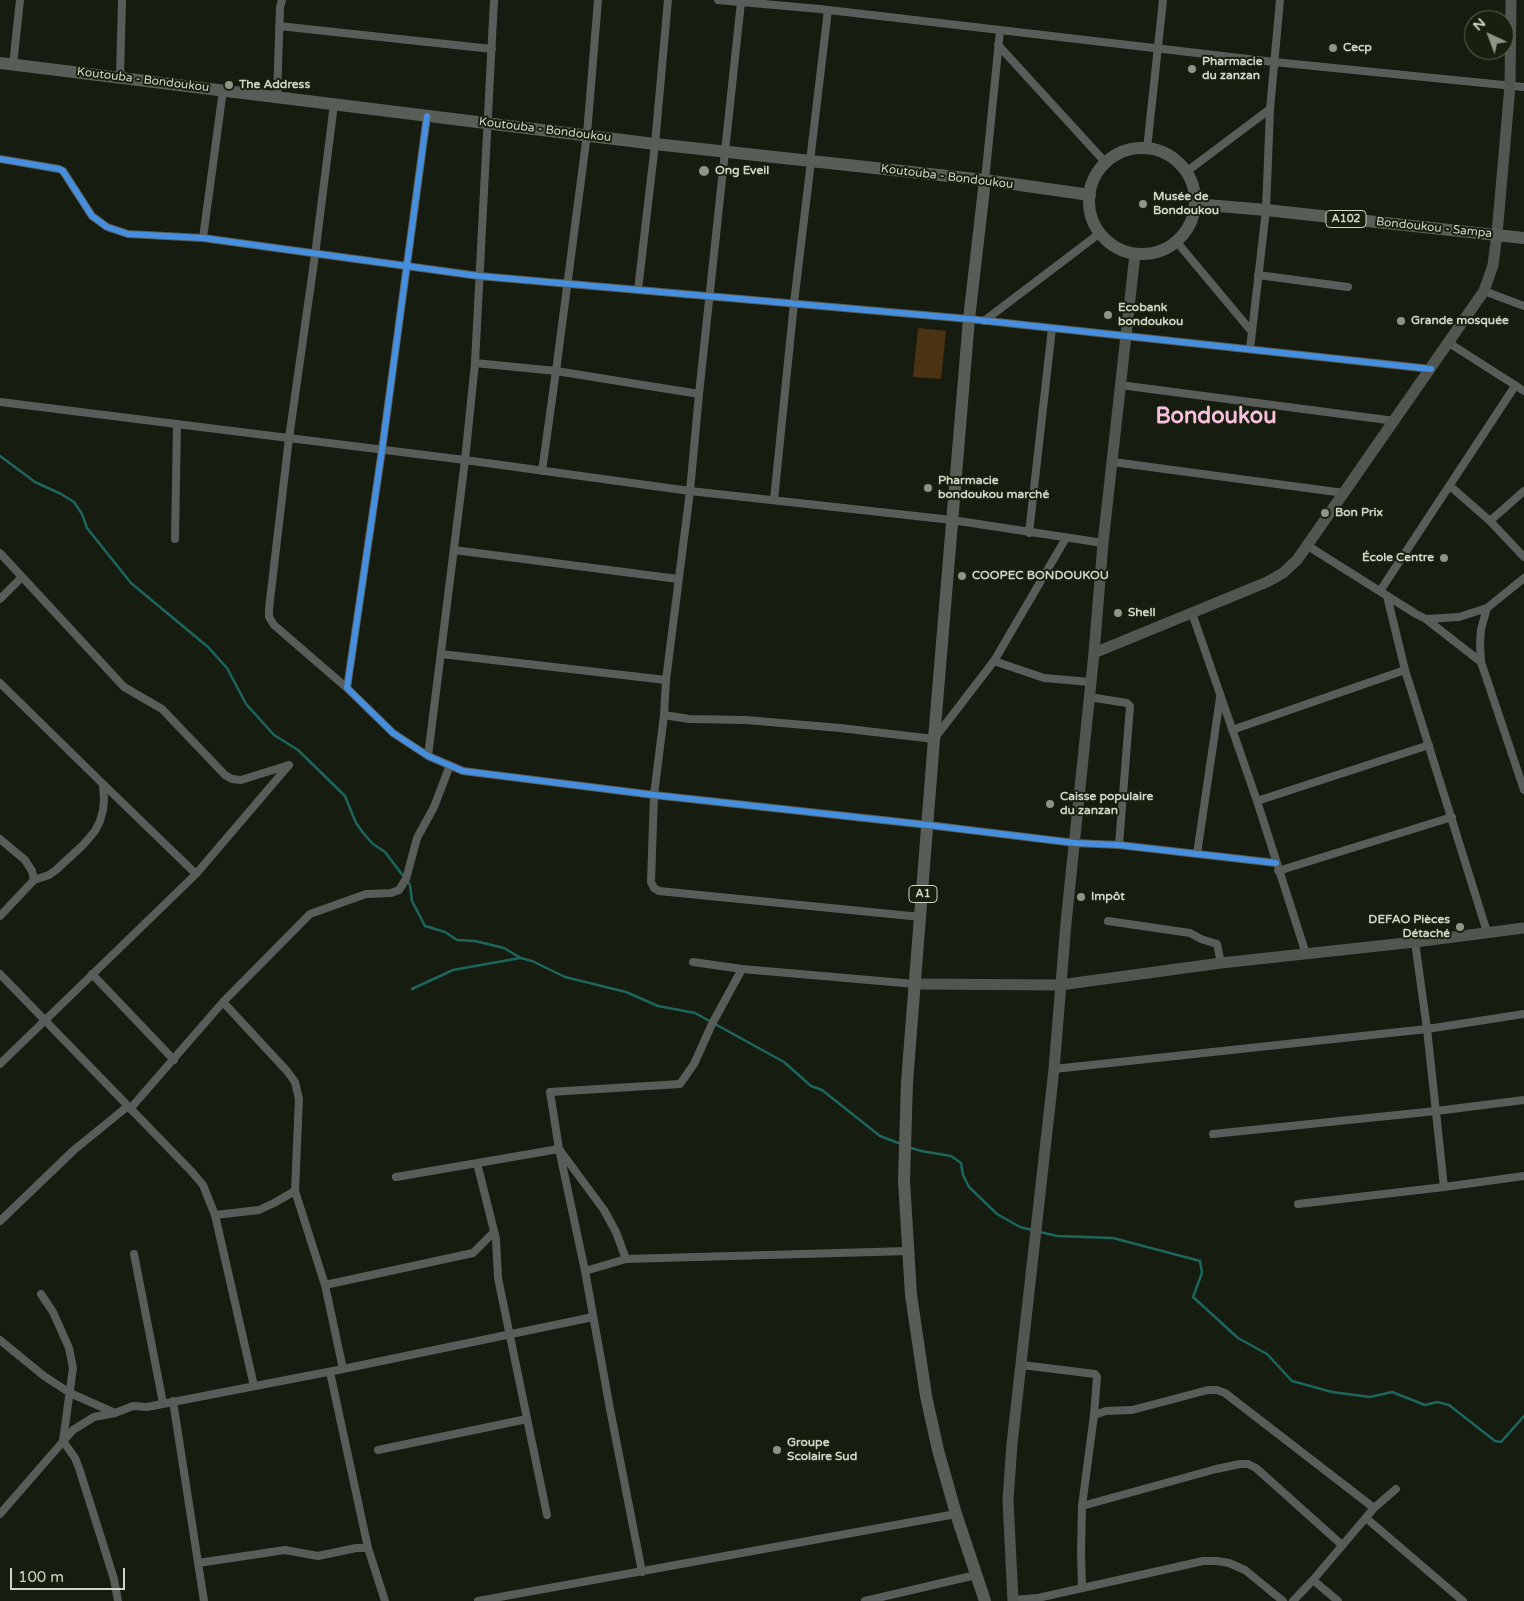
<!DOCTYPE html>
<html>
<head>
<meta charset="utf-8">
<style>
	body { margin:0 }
	#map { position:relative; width:1524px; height:1601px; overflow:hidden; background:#171c11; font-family:"Varela Round",sans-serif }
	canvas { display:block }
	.north { position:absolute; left:1464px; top:10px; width:50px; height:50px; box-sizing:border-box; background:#18200d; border:1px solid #616858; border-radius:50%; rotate:317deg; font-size:14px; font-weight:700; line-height:20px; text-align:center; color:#cfd5c8 }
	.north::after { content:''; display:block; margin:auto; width:18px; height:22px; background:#8f9488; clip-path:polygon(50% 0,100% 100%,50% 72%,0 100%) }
	.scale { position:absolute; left:10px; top:1568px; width:115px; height:22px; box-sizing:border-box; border:2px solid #cfd5c8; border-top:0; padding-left:6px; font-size:15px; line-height:18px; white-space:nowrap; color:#cfd5c8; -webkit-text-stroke:4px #18200d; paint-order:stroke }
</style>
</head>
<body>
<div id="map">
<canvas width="1524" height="1601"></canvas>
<div class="north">N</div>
<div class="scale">100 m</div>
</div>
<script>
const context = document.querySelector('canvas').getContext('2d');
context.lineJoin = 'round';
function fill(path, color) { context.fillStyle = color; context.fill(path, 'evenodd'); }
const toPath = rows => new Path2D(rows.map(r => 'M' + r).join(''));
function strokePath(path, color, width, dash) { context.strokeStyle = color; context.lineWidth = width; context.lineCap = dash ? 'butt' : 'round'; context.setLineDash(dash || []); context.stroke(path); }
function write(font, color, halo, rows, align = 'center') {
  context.font = font + ' "Varela Round",sans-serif'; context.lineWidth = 4; context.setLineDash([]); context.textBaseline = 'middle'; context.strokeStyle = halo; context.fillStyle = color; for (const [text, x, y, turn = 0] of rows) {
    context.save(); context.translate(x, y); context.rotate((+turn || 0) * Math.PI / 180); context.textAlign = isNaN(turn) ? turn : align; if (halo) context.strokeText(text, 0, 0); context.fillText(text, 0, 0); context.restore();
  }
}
const green = toPath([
	[918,328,946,331,941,379,913,377]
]);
const stream = toPath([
	[0,456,35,482,61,494,74,502,82,514,87,528,131,583,208,647,227,668,246,704,274,735,298,750,345,796,356,823,364,834,373,844,385,852,410,885,412,901,425,926,445,932,457,940,475,941,504,948,521,958,532,961,565,977,626,992,658,1006,695,1013,784,1062,811,1086,822,1090,880,1136,901,1144],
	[412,989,453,970,520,958],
	[908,1147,921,1151,951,1156,961,1163,963,1175,969,1187,997,1214,1020,1227,1032,1230],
	[1040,1232,1057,1236,1113,1238,1200,1261,1202,1273,1193,1297,1238,1338,1267,1354,1292,1381,1332,1392,1370,1397,1392,1392,1425,1405,1437,1402,1449,1405,1495,1441,1501,1442,1524,1416]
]);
const street = toPath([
	[718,0,820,9,1274,62,1524,87],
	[741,2,699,394,690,491,666,680,664,715,654,795,651,882,654,888,659,891,921,917],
	[279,26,492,49],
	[998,45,1106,163],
	[13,65,20,0],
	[120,77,122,0],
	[277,97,280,7,282,0],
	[334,104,315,255,289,438,269,609,269,617,274,625,347,688],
	[427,116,382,450,347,688,393,733,428,756,463,771,654,795,928,825,1075,843,1119,845,1276,863],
	[1147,149,1163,0],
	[0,159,59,169,63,171,92,216,107,227,128,234,203,238,479,276,969,319,1431,369],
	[810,161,828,10],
	[1186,172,1270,109],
	[985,180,1000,31],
	[203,238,223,90],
	[1176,241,1252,332],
	[1258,275,1348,287],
	[638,290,655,144,668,0],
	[1484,291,1524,306],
	[984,321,1100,233],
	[1449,343,1524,391],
	[1250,349,1266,210,1270,109,1280,0],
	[475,363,556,371,699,394],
	[1120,385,1395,421],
	[0,402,465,460,690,491,952,520,1103,543],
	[1113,462,1344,493],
	[542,471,556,371,587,134,598,0],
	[1450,486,1490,521,1524,557],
	[774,500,794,303,811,161],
	[1490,521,1524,491],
	[1029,533,1052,328],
	[175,539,177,424],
	[1308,546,1416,614,1426,619,1481,662],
	[454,550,678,579],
	[0,553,124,687,162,709,225,775,232,779,241,780,289,765],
	[1524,578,1487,608,1481,629,1480,645,1481,662,1524,790],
	[1380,591,1515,386],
	[1387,596,1405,670,1487,932],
	[0,599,22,577],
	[1192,613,1257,801,1306,954],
	[1426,619,1459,617,1487,608],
	[441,654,666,680],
	[994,661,1044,678,1090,682],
	[0,683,103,784,196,874,0,1064],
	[1089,697,1127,703,1130,706,1119,845],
	[664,715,689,719,746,720,840,728,934,739,994,661,1066,538],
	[1232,730,1405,670],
	[428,756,465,460,475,363,494,0],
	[1257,801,1429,745],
	[0,839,25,860,32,871,34,880],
	[1197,854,1220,698],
	[1278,871,1452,817],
	[196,874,289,765],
	[0,916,34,880,49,875,56,870,83,845,95,831,100,821,103,810,104,799,103,784],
	[1108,921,1190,933,1201,939,1217,944,1221,963],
	[1415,942,1427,1029,1444,1187,1524,1176],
	[693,962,742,969,915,984],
	[0,974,192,1172,203,1185,215,1215,254,1386],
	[92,974,174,1060],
	[223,1002,287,1071,295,1082,299,1099,295,1191,325,1285,343,1369],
	[1054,1069,1427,1029,1524,1014],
	[130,1109,223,1002,310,914,366,894,391,893,399,890,406,879,417,838,434,807,450,765],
	[1213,1134,1436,1111,1524,1100],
	[477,1163,496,1239,498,1278,547,1515],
	[396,1177,559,1149,604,1210,616,1232,626,1259],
	[1298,1204,1444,1187],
	[215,1215,259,1210,274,1203,295,1191],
	[0,1221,74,1150,128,1106],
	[134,1254,163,1403],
	[585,1271,626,1259,908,1251],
	[325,1285,473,1253,494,1232],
	[41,1294,53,1312,69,1348,73,1368,63,1441,75,1458,79,1468,114,1579,118,1601],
	[0,1340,44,1376,70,1393,115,1413],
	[1022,1365,1095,1374,1097,1377,1094,1415,1106,1411,1132,1410,1208,1390,1217,1390,1225,1393,1374,1508],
	[330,1372,368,1548,385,1601],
	[173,1401,204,1601],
	[378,1450,527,1419],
	[1082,1506,1216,1469,1240,1464,1248,1464,1256,1468,1342,1545],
	[0,1514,73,1430,94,1417,115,1413,133,1406,147,1407,343,1369,593,1317],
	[1366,1518,1463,1601],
	[198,1563,285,1550,318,1556,356,1548,368,1548],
	[642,1572,610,1409,585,1271,559,1149,550,1092,680,1084,694,1064,712,1024,742,969],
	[1313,1580,1338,1601],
	[1082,1588,1081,1552,1082,1506,1094,1415],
	[1013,1600,1038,1598,1203,1561,1217,1561,1229,1563,1245,1570,1283,1601],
	[478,1601,956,1514],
	[865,1601,976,1575],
	[1293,1601,1313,1580,1374,1508,1396,1489]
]);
const secondary = toPath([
	[1094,653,1267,582,1283,573,1297,560,1484,291,1493,265,1497,234,1510,86,1511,0],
	[915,984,1060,985,1221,963,1415,942,1524,928],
	[1013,1601,1008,1500,1012,1444,1054,1069,1066,923,1094,653,1103,543,1135,254]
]);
const primary = toPath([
	[0,63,655,144,985,180,1090,195],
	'1089 201a53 53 0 1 1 106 0a53 53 0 1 1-106 0Z',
	[985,180,969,319,934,739,907,1082,904,1181,911,1295,926,1396,938,1450,956,1514,985,1601],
	[1195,204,1266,210,1524,238]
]);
const cycleway = toPath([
	[427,116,382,450,347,688,393,733,428,756,463,771,654,795,928,825,1075,843,1119,845,1276,863],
	[0,159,59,169,63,171,92,216,107,227,128,234,203,238,479,276,969,319,1431,369]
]);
const markers = [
	[1333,48,5,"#8f9488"],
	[1192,69,5,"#8f9488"],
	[229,85,5,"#8f9488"],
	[704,171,6,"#8f9488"],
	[1143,204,5,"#8f9488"],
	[1108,315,5,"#8f9488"],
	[1401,321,5,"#8f9488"],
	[928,488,5,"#8f9488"],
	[1325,513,5,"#8f9488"],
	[1444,558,5,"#8f9488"],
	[962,576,5,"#8f9488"],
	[1118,613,5,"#8f9488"],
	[1050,804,5,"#8f9488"],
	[1081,897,5,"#8f9488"],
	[1460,927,5,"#8f9488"],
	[777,1450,5,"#8f9488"]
];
const shields = [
	[1346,219,40],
	[923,894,28]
];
const shieldNames = [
	["A102",1346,219],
	["A1",923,894]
];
const poiNames = [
	["Cecp",1343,48],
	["Pharmacie",1202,62],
	["du zanzan",1202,76],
	["The Address",239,85],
	["Ong Eveil",715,171],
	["Musée de",1153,197],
	["Bondoukou",1153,211],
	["Ecobank",1118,308],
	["bondoukou",1118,322],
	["Grande mosquée",1411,321],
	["Pharmacie",938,481],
	["bondoukou marché",938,495],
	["Bon Prix",1335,513],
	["École Centre",1434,558,"right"],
	["COOPEC BONDOUKOU",972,576],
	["Shell",1128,613],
	["Caisse populaire",1060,797],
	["du zanzan",1060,811],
	["Impôt",1091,897],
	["DEFAO Pièces",1450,920,"right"],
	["Détaché",1450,934,"right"],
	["Groupe",787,1443],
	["Scolaire Sud",787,1457]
];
const streetNames = [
	["Koutouba - Bondoukou",143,80,7],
	["Koutouba - Bondoukou",545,130,7],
	["Koutouba - Bondoukou",947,177,7],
	["Bondoukou - Sampa",1434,228,6]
];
const townNames = [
	["Bondoukou",1216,417]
];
fill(green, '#4b3314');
strokePath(stream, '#1d665d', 2.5);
strokePath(street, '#595d59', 8);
strokePath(secondary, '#525650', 11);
strokePath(primary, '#595d58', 12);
strokePath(cycleway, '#468fdf', 6);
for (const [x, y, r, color] of markers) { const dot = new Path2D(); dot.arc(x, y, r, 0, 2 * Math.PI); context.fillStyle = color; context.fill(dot); strokePath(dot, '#18200d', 2); }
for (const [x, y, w] of shields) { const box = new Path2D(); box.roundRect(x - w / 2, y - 8.5, w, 17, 4); context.fillStyle = '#18200d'; context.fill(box); strokePath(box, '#cfd5c8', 1); }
write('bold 11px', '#cfd5c8', null, shieldNames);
write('bold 12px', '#cfd5c8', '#18200d', poiNames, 'left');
write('12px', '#cfd5c8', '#18200d', streetNames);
write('bold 22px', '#f9bfe1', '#18200d', townNames);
</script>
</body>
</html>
